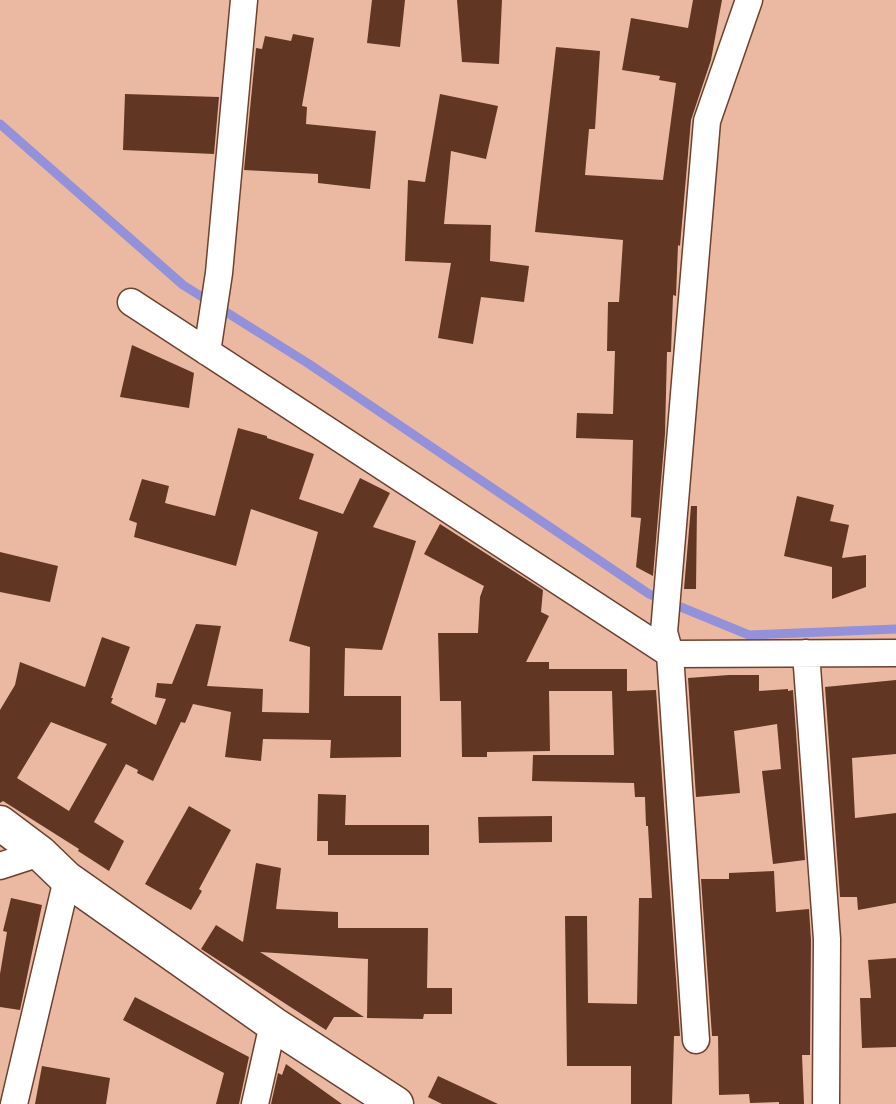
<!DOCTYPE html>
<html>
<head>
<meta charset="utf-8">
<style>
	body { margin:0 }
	canvas { display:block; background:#ebb8a2 }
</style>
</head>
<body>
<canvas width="896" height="1104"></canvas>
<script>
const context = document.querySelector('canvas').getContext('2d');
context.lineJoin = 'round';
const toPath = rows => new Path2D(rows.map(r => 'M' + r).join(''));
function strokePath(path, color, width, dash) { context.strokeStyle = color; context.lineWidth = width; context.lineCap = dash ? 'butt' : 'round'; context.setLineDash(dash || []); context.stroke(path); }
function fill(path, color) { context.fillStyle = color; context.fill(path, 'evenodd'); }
const stream = toPath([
	[0,124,183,285,309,364,649,594,749,635,896,629]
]);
const building = toPath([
	[372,0,405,0,400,47,367,43],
	[457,0,502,0,499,64,462,62],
	[693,0,722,0,711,60,691,120,680,246,678,245,676,296,673,295,671,352,667,352,665,434,653,576,636,567,641,518,631,517,633,440,576,438,577,413,613,414,615,351,607,351,608,302,619,302,623,240,535,232,556,47,600,51,595,129,589,129,585,175,663,180,676,83,659,80,660,76,622,70,631,18,688,28],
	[293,34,314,38,302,106,307,107,306,124,376,131,370,189,318,183,318,174,244,170,256,48,262,49,265,36,291,41],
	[125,94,219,97,214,154,123,150],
	[440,94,498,106,486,159,451,151,444,224,491,225,490,261,529,266,524,302,481,297,473,344,438,338,451,263,405,261,408,180,425,182],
	[132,345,194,373,189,408,120,397],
	[238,428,267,436,267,438,314,454,299,499,343,514,360,478,390,493,373,527,416,541,382,650,345,648,344,696,401,696,401,757,330,758,331,740,263,739,261,761,225,757,231,712,193,704,185,723,181,722,153,781,137,773,138,770,126,764,94,822,124,841,109,871,78,851,79,849,3,801,0,803,0,710,15,685,20,662,85,687,102,637,130,647,111,698,113,698,111,703,156,725,166,699,155,697,157,683,172,684,196,624,221,626,207,686,263,689,262,712,309,713,310,647,289,641,318,532,251,509,236,566,134,537,137,523,129,520,142,479,169,486,165,503,215,516],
	[51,722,107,744,69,811,17,778],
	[797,496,834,505,830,521,849,525,842,558,866,555,866,587,832,599,832,567,784,556],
	[691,506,697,506,696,589,684,589],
	[440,524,543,590,541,612,549,616,526,662,549,662,549,669,627,669,627,691,656,690,680,1036,674,1036,672,1104,631,1104,631,1066,567,1066,565,916,587,916,588,1003,637,1004,639,898,652,898,648,826,646,826,645,797,635,797,634,783,532,781,533,755,614,755,612,691,619,691,549,691,550,751,487,752,487,757,462,757,461,701,440,701,438,633,478,633,480,597,484,586,424,554],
	[0,552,58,566,50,602,0,592],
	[729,675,759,675,759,691,788,689,788,691,793,690,805,860,773,864,762,771,781,769,777,724,734,731,740,793,696,797,688,678],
	[896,680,896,754,852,758,855,818,896,813,896,903,858,910,857,897,840,897,825,687],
	[318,794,346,795,345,825,429,825,429,855,328,855,328,841,317,841],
	[189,806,231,830,199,889,202,891,191,910,145,884],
	[552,816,552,842,479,843,478,817],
	[256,863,281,868,276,909,338,912,338,928,428,928,427,988,452,988,452,1014,424,1014,423,1019,367,1018,368,959,260,952,364,1017,334,1017,326,1030,201,949,216,925,243,942],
	[774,871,776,912,809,909,811,940,810,1055,802,1055,804,1104,779,1104,779,1102,750,1103,749,1094,719,1095,718,1036,712,1036,701,879,729,879,729,873],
	[11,898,42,905,20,1010,0,1007,0,974,7,932,3,931],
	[896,958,896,1047,862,1048,860,998,871,998,868,960],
	[135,997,249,1057,239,1104,216,1104,224,1073,123,1020],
	[286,1064,342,1104,271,1104,278,1073,282,1075],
	[42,1066,110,1078,106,1104,35,1104],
	[438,1076,498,1104,442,1104,428,1097]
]);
const minor = toPath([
	[131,302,670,654,896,653],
	[207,352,219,273,244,0],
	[806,653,827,939,826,1104],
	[0,866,40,853],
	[696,1040,670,654,664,632,707,121,749,0],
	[14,1104,67,879],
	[255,1104,273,1024]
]);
const tertiary = toPath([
	[0,823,40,853,67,879,273,1024,396,1104]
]);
strokePath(stream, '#9391d9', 9);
fill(building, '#613724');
strokePath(minor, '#6c412e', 29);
strokePath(tertiary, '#6c412e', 37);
strokePath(minor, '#fff', 26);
strokePath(tertiary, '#fff', 34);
</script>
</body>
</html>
